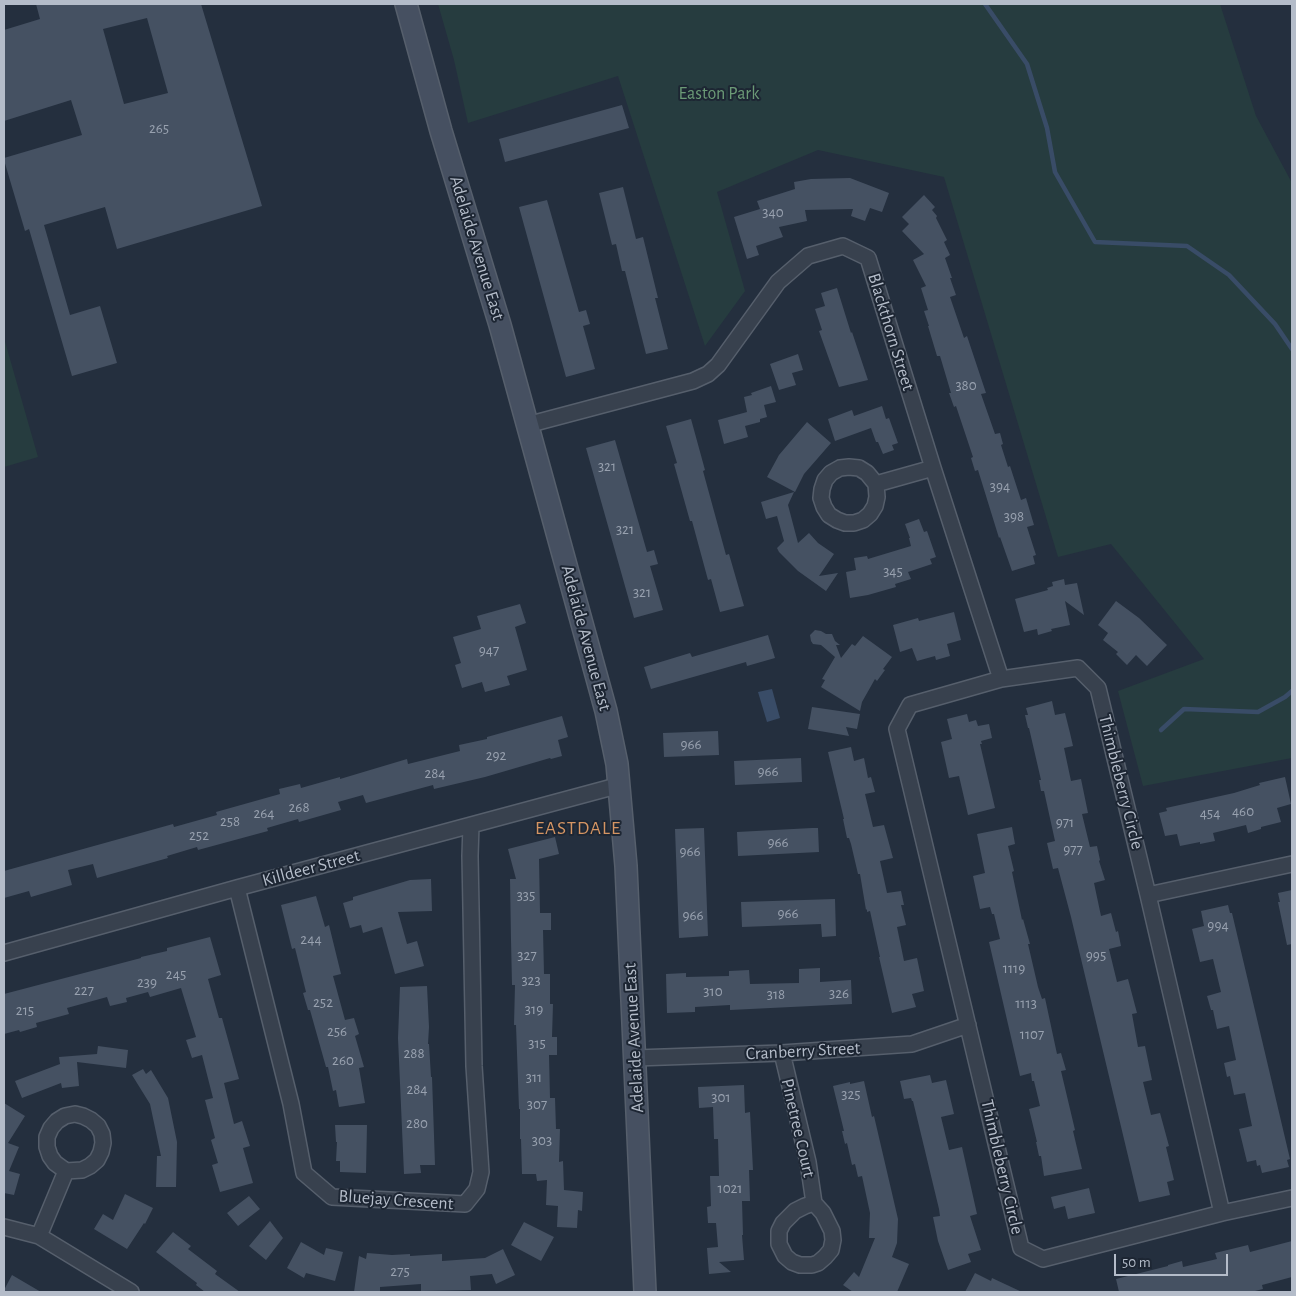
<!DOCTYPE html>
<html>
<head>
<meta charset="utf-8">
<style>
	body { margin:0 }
	#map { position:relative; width:1296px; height:1296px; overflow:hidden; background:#242f3e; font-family:"Alegreya Sans",sans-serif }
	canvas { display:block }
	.frame { position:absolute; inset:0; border:5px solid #b4bcc9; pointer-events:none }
	.scale { position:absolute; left:1114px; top:1254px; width:114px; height:22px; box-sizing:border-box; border:2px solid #b4bcc9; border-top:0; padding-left:6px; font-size:15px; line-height:18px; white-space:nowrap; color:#b4bcc9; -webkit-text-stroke:4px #1d2633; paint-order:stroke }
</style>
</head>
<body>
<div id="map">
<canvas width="1296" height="1296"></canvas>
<div class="frame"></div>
<div class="scale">50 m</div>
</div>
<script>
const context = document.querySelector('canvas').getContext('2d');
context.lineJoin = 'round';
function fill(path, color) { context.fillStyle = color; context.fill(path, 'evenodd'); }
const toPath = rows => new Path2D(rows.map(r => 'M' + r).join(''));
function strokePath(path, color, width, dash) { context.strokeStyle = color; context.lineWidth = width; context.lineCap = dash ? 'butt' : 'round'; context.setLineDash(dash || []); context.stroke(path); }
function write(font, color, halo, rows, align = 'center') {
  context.font = font + ' "Alegreya Sans",sans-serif'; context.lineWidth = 4; context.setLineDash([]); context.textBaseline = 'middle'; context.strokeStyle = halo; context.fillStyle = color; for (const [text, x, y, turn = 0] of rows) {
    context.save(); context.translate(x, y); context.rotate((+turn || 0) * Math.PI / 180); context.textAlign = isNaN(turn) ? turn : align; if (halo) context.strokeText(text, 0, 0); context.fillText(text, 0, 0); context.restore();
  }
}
const green = toPath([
	[438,4,1220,4,1256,116,1292,183,1292,758,1143,786,1118,691,1204,659,1111,544,1058,557,944,177,818,150,717,192,745,291,705,346,618,76,468,123,454,60],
	[4,338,38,457,4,467]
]);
const water = toPath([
	[772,689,780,718,767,722,758,692]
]);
const stream = toPath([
	[985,4,1027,64,1047,128,1055,172,1095,242,1187,246,1229,275,1275,324,1292,349],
	[1161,730,1184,709,1258,712,1285,697,1292,691]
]);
const building = toPath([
	[36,4,201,4,262,206,117,249,105,207,44,225,70,315,100,306,117,363,72,376,29,229,25,231,4,160,4,158,82,135,71,100,4,121,4,30,40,19],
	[147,18,168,93,124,104,103,29],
	[622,105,629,128,505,162,499,139],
	[850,178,889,193,882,212,870,208,865,221,851,216,853,209,805,210,807,221,779,227,783,237,756,246,759,255,747,259,734,217,760,209,757,201,795,189,794,182,811,179],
	[623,187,636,239,643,237,658,298,655,298,668,349,646,354,625,271,622,271,616,244,612,245,599,193],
	[924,195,935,207,932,210,937,216,936,218,947,240,944,242,950,255,945,258,952,278,950,278,956,295,950,297,964,338,967,336,986,393,981,394,995,434,1000,433,1003,444,1001,445,1008,467,1010,466,1021,500,1026,498,1034,525,1027,527,1036,555,1033,556,1035,564,1012,571,1000,537,999,538,978,470,975,471,971,458,973,457,956,406,954,407,949,393,951,393,940,356,937,356,928,326,929,326,924,311,928,310,921,288,926,286,913,260,924,254,902,231,909,224,902,217],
	[547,200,579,312,586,310,590,324,583,326,595,369,566,377,519,207],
	[837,288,851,333,852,332,868,380,839,387,819,331,822,330,815,309,825,306,821,293],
	[798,354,803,370,792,373,796,385,779,390,770,364],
	[771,386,776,402,764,405,767,417,760,419,760,422,745,426,748,437,724,444,718,420,747,412,744,397,752,395,751,393],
	[882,406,886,419,889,418,898,443,892,445,894,450,883,454,878,442,876,442,871,428,835,441,828,419,852,410,854,416],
	[691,419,705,470,703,471,726,555,729,554,744,606,720,612,711,579,708,580,692,521,690,521,674,464,677,463,666,426],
	[807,422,831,443,804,474,795,492,767,477,779,455],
	[615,440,647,552,654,550,658,564,650,566,663,610,634,618,586,448],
	[794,492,788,505,798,543,809,533,818,543,834,554,819,576,838,573,826,591,798,571,779,552,777,548,784,541,777,516,766,519,761,502],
	[919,519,924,532,927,531,936,557,930,559,932,564,908,572,911,579,895,584,896,587,868,595,850,598,846,572,856,570,854,558,867,556,868,559,911,546,909,538,910,538,905,524],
	[1064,579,1065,585,1077,583,1084,615,1065,601,1070,625,1051,629,1052,631,1038,635,1037,629,1024,632,1015,599,1048,590,1047,588,1053,586,1052,582],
	[1116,601,1139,618,1167,645,1147,666,1136,655,1127,665,1116,654,1118,652,1103,640,1108,633,1098,625],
	[520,604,526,623,515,627,527,670,507,676,510,685,485,692,482,682,462,688,455,665,461,663,453,637,481,629,477,616],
	[954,612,961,640,947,644,950,656,936,660,935,656,917,661,912,648,900,652,893,625,918,618,919,621],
	[815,630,821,631,826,634,832,634,835,641,840,645,836,645,841,658,852,644,855,646,863,636,892,657,883,669,885,670,877,681,875,679,862,702,860,711,821,687,825,680,822,679,835,657,821,645,813,644,811,641,810,635],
	[768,635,775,658,747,666,746,662,651,689,644,667,690,653,692,657],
	[1052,701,1055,715,1065,713,1070,733,1073,746,1064,748,1071,781,1081,779,1088,813,1082,814,1090,847,1097,846,1100,860,1099,861,1105,880,1094,883,1101,916,1111,913,1116,932,1118,931,1121,946,1109,949,1117,982,1128,979,1137,1013,1132,1014,1138,1047,1145,1046,1152,1080,1143,1082,1151,1115,1160,1113,1169,1146,1166,1147,1174,1180,1167,1182,1170,1195,1139,1202,1071,917,1058,868,1053,869,1047,843,1055,841,1044,791,1041,791,1039,780,1041,780,1029,728,1028,728,1025,715,1028,715,1026,708],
	[812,707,860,714,857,729,846,727,849,736,808,729],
	[967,714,969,722,976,720,978,726,989,724,992,738,981,741,982,744,980,744,995,808,968,815,959,776,949,778,941,742,952,739,947,719],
	[562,716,568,737,558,740,562,756,551,759,550,758,485,777,434,789,433,785,366,803,363,795,338,802,341,810,299,822,298,819,267,828,268,831,198,850,197,847,167,856,168,858,97,878,93,864,68,870,72,885,31,897,29,891,4,898,4,871,173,824,174,827,217,815,216,812,280,794,279,789,300,784,301,788,340,777,340,779,407,759,408,764,460,751,459,745,487,739,487,737],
	[718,731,719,755,664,757,663,733],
	[851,747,854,761,864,758,868,778,871,777,875,792,865,794,873,827,884,825,893,858,880,861,887,893,901,891,904,905,901,905,906,925,897,927,904,961,917,958,924,991,912,994,916,1007,892,1013,879,957,880,957,870,911,867,912,867,909,866,910,860,874,858,874,851,844,849,838,847,838,843,819,844,819,828,752],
	[801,758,802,782,735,785,734,761],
	[1285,777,1291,804,1277,808,1281,822,1261,827,1261,829,1248,833,1246,825,1213,833,1215,841,1200,844,1200,842,1180,846,1177,834,1165,836,1159,813,1167,811,1166,808,1234,793,1260,785,1259,783],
	[1012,827,1015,844,1008,846,1014,871,1012,872,1022,920,1023,919,1030,944,1028,944,1038,987,1042,999,1045,998,1057,1054,1061,1053,1066,1070,1061,1071,1075,1130,1073,1131,1082,1169,1044,1176,1041,1156,1039,1156,1036,1142,1037,1142,1029,1109,1040,1106,1034,1081,1032,1081,1031,1073,1020,1076,989,942,1000,939,994,914,992,914,990,907,980,909,973,876,985,873,977,834],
	[704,828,708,936,679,938,675,829],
	[812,828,818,828,819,852,738,856,737,832],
	[555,837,559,854,539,859,540,913,551,913,551,930,543,930,544,974,550,974,550,1004,553,1004,552,1037,557,1037,557,1055,549,1055,550,1098,555,1098,556,1129,560,1129,559,1162,563,1161,564,1190,583,1192,582,1211,578,1210,577,1228,557,1227,558,1206,546,1205,547,1180,537,1181,536,1174,522,1174,521,1139,520,1139,520,1109,519,1109,516,1025,514,1025,515,985,512,985,511,940,510,879,516,879,508,849],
	[431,879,432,911,398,912,407,944,417,941,424,966,395,974,382,927,363,933,361,925,350,928,343,903,353,900,353,897,410,880],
	[1292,890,1292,944,1287,945,1278,902,1280,902,1278,893],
	[316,896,325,927,329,925,341,974,333,976,345,1020,354,1018,359,1034,355,1036,364,1067,359,1068,365,1103,339,1107,336,1090,333,1091,328,1067,326,1067,310,1010,308,1010,303,993,306,992,295,948,292,949,281,905],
	[835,899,836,936,822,937,821,924,742,927,741,902],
	[1228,905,1230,913,1232,913,1290,1159,1287,1160,1289,1167,1262,1173,1260,1165,1257,1166,1256,1160,1247,1162,1239,1129,1252,1126,1245,1093,1234,1095,1230,1076,1227,1077,1224,1063,1236,1060,1229,1026,1217,1029,1213,1010,1211,1010,1207,996,1221,992,1213,959,1200,962,1192,929,1204,926,1201,911],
	[210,937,221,975,208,979,219,1018,222,1018,239,1079,224,1083,234,1124,242,1121,250,1146,243,1148,253,1183,220,1192,212,1165,218,1163,211,1140,215,1138,205,1100,213,1098,202,1055,192,1058,186,1040,196,1037,181,988,150,997,148,992,126,998,127,1002,110,1006,107,997,67,1008,69,1014,36,1023,37,1027,20,1032,19,1030,4,1034,4,994,141,958,141,957,167,951,167,948],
	[820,968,820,982,851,980,852,1004,730,1010,730,1005,695,1007,695,1012,667,1013,666,974,686,973,686,977,729,976,729,971,749,970,750,984,799,983,799,969],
	[427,986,429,1027,428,1044,429,1044,431,1077,432,1077,435,1165,420,1165,421,1173,404,1174,398,1038,400,987],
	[98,1046,128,1050,126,1068,77,1062,79,1086,62,1088,61,1083,22,1098,15,1081,60,1064,59,1057,97,1054],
	[143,1069,146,1074,151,1070,168,1098,177,1142,176,1187,156,1187,157,1156,161,1156,150,1104,132,1075],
	[930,1075,932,1083,946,1080,954,1114,941,1117,949,1150,962,1147,977,1214,970,1216,981,1250,968,1254,971,1262,948,1270,938,1241,933,1217,940,1216,939,1209,913,1101,912,1101,911,1098,904,1099,900,1081],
	[864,1081,872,1117,874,1116,898,1219,897,1243,892,1257,909,1264,897,1292,853,1292,843,1285,854,1272,859,1277,875,1238,869,1238,870,1213,862,1176,858,1177,855,1164,852,1165,847,1143,845,1144,842,1131,844,1131,833,1086,850,1082,850,1084],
	[744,1085,745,1113,750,1112,753,1170,749,1170,750,1201,742,1201,743,1235,742,1235,744,1260,719,1262,731,1272,709,1274,707,1248,718,1247,716,1223,708,1223,707,1207,711,1206,710,1176,719,1176,718,1139,714,1139,713,1107,699,1108,698,1087],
	[4,1103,25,1116,8,1143,19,1147,9,1171,20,1174,14,1195,4,1193],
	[335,1125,367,1125,366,1173,340,1172,340,1161,336,1161,337,1142,336,1142],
	[1089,1188,1095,1213,1068,1219,1065,1206,1054,1209,1051,1197],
	[125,1194,153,1208,145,1224,144,1223,127,1249,94,1229,103,1214,113,1220],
	[249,1196,260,1209,238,1226,227,1213],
	[270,1221,283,1238,266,1260,249,1246],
	[524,1222,554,1237,541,1261,511,1245],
	[173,1232,191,1246,188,1249,217,1271,215,1274,240,1292,205,1292,196,1285,197,1283,156,1252],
	[1292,1241,1292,1277,1262,1285,1263,1289,1251,1292,1119,1292,1116,1279,1168,1266,1168,1265,1182,1261,1183,1267,1217,1259,1215,1253,1248,1245,1250,1252],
	[301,1242,324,1255,326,1248,343,1252,335,1281,306,1273,304,1278,287,1268],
	[503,1249,515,1275,496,1284,492,1274,470,1276,471,1290,421,1291,421,1284,380,1287,380,1292,354,1292,359,1256,366,1259,367,1253,392,1255,410,1254,410,1256,442,1254,442,1261,485,1258],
	[975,1273,991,1281,992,1278,1022,1292,965,1292],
	[12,1275,41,1292,4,1292,4,1290]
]);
const street = toPath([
	[527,425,693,381,708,374,718,365,778,282,808,256,843,246,868,258,933,468,1001,679],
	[876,484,877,497,875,506,870,514,863,520,854,523,845,523,837,520,829,515,824,507,821,498,822,489,825,480,831,473,840,468,849,467,859,468,867,473,876,484,933,468],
	[1078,668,1098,688,1148,895,1222,1213,1043,1259,1021,1248,897,729,910,705,1001,679,1078,668],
	[237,888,291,1104,304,1173,332,1197,465,1204,477,1189,481,1172,474,1066,470,856,471,825],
	[1148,895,1292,864],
	[4,953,237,888,620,785],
	[782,1053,808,1162,814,1203],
	[635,1058,782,1053,912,1044,968,1025],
	[814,1203,823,1213,832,1231,833,1240,831,1250,825,1257,818,1263,812,1265,800,1265,792,1262,785,1256,779,1244,779,1231,783,1223,795,1211,805,1206,814,1203],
	[1222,1213,1292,1198],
	[4,1227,39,1236,131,1292],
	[39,1236,66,1171,82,1170,90,1166,97,1160,101,1152,103,1143,102,1134,98,1126,91,1120,83,1116,75,1114,65,1116,57,1121,51,1128,47,1137,47,1147,50,1156,55,1163,66,1171]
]);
const secondary = toPath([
	[406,4,441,131,500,325,606,711,617,764,626,866,645,1292]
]);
const numberNames = [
	["265",159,128],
	["340",773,212],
	["380",966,385],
	["321",607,466],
	["394",1000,486],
	["398",1014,516],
	["321",625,529],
	["345",893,571],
	["321",642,592],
	["947",489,650],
	["966",691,744],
	["292",496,755],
	["966",768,771],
	["284",435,773],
	["268",299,807],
	["460",1243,811],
	["264",264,813],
	["454",1210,813],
	["258",230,821],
	["971",1065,822],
	["252",199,835],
	["966",778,842],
	["977",1073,849],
	["966",690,851],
	["335",526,895],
	["966",788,913],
	["966",693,915],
	["994",1218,925],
	["244",311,939],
	["327",527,955],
	["995",1096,955],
	["1119",1014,968],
	["245",176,974],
	["323",531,980],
	["239",147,982],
	["227",84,990],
	["310",713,991],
	["326",839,993],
	["318",776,994],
	["252",323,1002],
	["1113",1026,1003],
	["319",534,1009],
	["215",25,1010],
	["256",337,1031],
	["1107",1032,1034],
	["315",537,1043],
	["288",414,1053],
	["260",343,1060],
	["311",534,1077],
	["284",417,1089],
	["325",851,1094],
	["301",721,1097],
	["307",537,1104],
	["280",417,1123],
	["303",542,1140],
	["1021",730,1188],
	["275",400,1271]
];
const parkNames = [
	["Easton Park",719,94]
];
const streetNames = [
	["Adelaide Avenue East",477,248,73],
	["Blackthorn Street",891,332,73],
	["Adelaide Avenue East",586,638,75],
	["Thimbleberry Circle",1121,782,76],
	["Killdeer Street",311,868,-15],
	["Adelaide Avenue East",634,1038,-93],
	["Cranberry Street",803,1051,-3],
	["Pinetree Court",798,1128,77],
	["Thimbleberry Circle",1002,1167,77],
	["Bluejay Crescent",396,1200,4]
];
const neighbourhoodNames = [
	["EASTDALE",578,828]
];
fill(green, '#263c3f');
fill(water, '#394c67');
strokePath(stream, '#394c67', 4.5);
fill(building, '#455162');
strokePath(street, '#565f6c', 18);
strokePath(secondary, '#565f6c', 24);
strokePath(street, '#38414e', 15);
strokePath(secondary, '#465061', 21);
write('15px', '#98a1af', null, numberNames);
write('18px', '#6b9a76', '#1d2633', parkNames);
write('18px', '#b4bcc9', '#1d2633', streetNames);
context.letterSpacing = '1px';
write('19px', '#d59563', '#1d2633', neighbourhoodNames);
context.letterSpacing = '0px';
</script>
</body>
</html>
